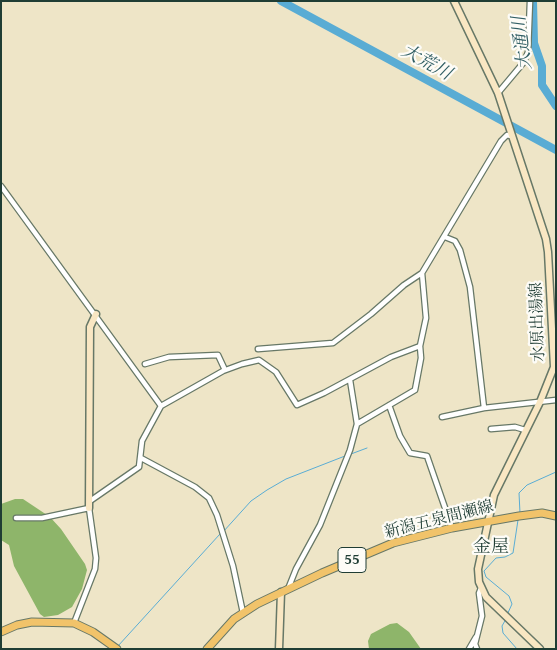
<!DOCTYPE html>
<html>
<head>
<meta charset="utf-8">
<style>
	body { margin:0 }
	#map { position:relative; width:557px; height:650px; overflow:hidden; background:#eee5c7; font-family:"Gentium Book Plus",serif }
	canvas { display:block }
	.frame { position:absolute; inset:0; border:2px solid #1f3d34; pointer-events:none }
</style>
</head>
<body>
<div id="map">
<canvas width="557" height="650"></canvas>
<div class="frame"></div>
</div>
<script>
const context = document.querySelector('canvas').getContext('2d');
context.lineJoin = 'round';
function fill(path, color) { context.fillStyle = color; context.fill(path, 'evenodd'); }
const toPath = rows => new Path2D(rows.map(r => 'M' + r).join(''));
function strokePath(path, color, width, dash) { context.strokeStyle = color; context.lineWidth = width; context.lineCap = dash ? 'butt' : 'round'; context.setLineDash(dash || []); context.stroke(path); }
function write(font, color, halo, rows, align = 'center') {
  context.font = font + ' "Gentium Book Plus","Noto Serif JP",serif'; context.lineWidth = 4.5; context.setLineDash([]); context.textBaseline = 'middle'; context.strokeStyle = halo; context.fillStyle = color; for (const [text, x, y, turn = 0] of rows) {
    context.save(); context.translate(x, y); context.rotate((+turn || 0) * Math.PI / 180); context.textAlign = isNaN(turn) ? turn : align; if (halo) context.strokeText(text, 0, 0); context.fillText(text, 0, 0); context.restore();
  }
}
const forest = toPath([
	[15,499,23,499,50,517,61,529,85,564,87,570,82,589,72,607,58,615,44,617,40,614,14,566,9,545,1,540,1,504],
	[397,623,409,632,421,649,369,649,368,641,371,634,390,624]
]);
const stream = toPath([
	[351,454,367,448],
	[520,513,519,493,527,485,556,472],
	[223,532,251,501,267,490,286,479,345,456],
	[507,615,512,604,509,596,486,577,484,571,496,558,505,557,513,553,518,520],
	[506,619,502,626,503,633,517,649],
	[118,646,220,534]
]);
const river = toPath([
	[281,1,556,150],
	[533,1,534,43,542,66,542,85,556,106]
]);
const street = toPath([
	[498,93,524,62,528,52,530,1],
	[1,186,161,406],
	[445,237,455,241,460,250,470,287,484,408,556,400],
	[258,349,333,343,371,314,404,285,422,273,501,141,507,135,511,136],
	[145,364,169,357,218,355,225,370],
	[389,405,400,436,410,453,427,456,452,528],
	[442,417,484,408],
	[357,424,415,390,421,358,420,346,426,318,422,273],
	[491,429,515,427,525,430],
	[141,458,195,487,209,498,217,515,233,566,243,613],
	[90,501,139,467,142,441,161,406,223,371,242,364,259,360,276,372,297,405,324,393,391,357,420,346],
	[16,518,42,518,89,508,96,558,95,569,74,623],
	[288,589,296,569,320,525,350,450,357,424,350,380],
	[469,649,476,637],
	[477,649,475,644,482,616,479,593,481,588]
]);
const secondary = toPath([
	[454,1,498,93,546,239,548,252,554,367,540,402,494,495,478,569,479,582,486,597,540,649],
	[89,508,90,327,96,314],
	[279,649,281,592]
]);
const primary = toPath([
	[1,632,17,625,32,622,74,623,93,632,117,649],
	[207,649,234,619,257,604,322,573,393,543,452,528,519,516,542,513,556,516]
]);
const shields = [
	[352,560,28]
];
const shieldNames = [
	["55",352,560]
];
const streetNames = [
	["水原出湯線",538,322,-92],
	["新潟五泉間瀬線",439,520,-14]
];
const waterNames = [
	["大通川",523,43,-97],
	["大荒川",426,63,29]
];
const neighbourhoodNames = [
	["金屋",491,547]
];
fill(forest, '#8eb56a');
strokePath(stream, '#59acd4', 1);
strokePath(river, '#59acd4', 8);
strokePath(street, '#677867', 7);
strokePath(secondary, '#677867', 9);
strokePath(primary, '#677867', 9);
strokePath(street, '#fff', 4.5);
strokePath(secondary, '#f9e7c3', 6);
strokePath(primary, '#f1c36a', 7);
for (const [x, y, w] of shields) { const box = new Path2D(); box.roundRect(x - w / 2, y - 12.5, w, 25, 4); context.fillStyle = '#fdfcf7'; context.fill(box); strokePath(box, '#1f3d34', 1); }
write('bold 15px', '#1f3d34', null, shieldNames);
write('16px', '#1f3d34', '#fdfcf7', streetNames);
write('italic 18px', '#305e64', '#fdfcf7', waterNames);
write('18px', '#1f3d34', '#fdfcf7', neighbourhoodNames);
</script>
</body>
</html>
